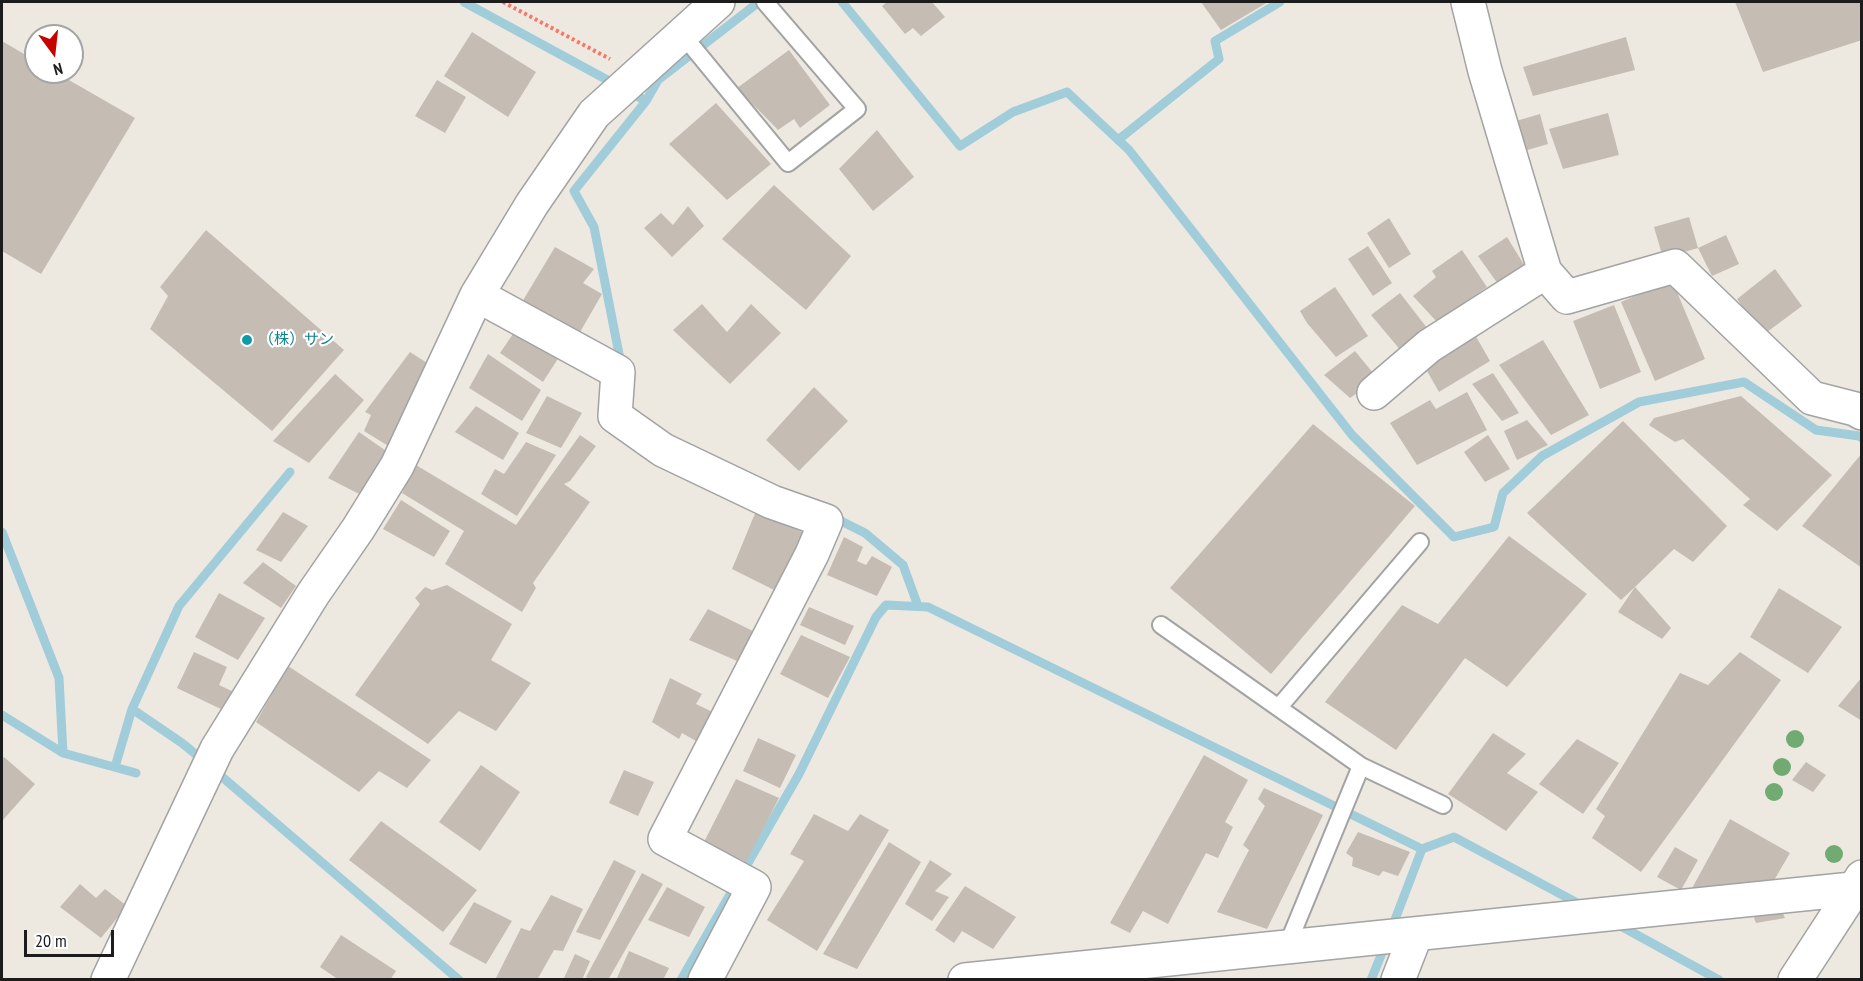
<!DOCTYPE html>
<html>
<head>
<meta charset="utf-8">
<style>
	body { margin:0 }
	#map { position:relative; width:1863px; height:981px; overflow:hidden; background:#ede9e1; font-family:"PT Sans Narrow",sans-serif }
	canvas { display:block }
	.frame { position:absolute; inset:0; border:3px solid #1c1c1c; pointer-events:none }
	.north { position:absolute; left:24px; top:24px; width:60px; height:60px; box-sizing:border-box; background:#fff; border:2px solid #a4a4a4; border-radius:50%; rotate:165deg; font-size:16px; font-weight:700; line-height:24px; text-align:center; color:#1c1c1c }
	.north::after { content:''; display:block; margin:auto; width:21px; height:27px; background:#c70300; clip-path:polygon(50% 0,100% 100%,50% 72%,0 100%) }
	.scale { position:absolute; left:24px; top:930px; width:90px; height:27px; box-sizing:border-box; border:3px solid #1c1c1c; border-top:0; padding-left:8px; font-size:18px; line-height:21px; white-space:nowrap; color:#1c1c1c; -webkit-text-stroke:4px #fff; paint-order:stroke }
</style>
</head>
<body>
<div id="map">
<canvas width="1863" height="981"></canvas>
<div class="frame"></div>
<div class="north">N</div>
<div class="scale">20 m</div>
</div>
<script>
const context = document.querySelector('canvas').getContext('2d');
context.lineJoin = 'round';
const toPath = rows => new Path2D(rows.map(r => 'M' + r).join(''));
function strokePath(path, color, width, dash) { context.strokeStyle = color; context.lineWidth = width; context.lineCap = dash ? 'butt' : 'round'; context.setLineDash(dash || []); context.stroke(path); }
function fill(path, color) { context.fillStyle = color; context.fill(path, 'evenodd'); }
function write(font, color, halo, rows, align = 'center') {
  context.font = font + ' "PT Sans Narrow","Noto Sans JP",sans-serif'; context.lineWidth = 4.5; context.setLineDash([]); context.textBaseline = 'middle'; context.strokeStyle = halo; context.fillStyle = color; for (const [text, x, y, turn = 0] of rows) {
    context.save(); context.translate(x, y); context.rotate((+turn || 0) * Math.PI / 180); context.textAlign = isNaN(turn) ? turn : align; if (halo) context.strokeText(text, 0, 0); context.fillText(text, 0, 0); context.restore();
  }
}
const stream = toPath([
	[464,2,646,101],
	[842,2,960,146,1013,112,1067,92,1129,150,1352,435,1454,537,1494,527,1503,493,1542,456,1639,402,1744,382,1816,430,1859,436,1862,438],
	[1118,140,1219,59,1215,41,1280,2],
	[621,364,594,227,574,191,646,101,658,80,759,2],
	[833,517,865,533,903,565,918,606],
	[2,532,59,678,63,753],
	[2,715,63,753,136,773],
	[204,761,182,743,132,709,179,606,290,472],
	[115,767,132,709],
	[214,770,459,980],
	[1617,924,1719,980],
	[1391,930,1422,849,1454,837,1583,906],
	[681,980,799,774,876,617,886,605,928,607,1422,849],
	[1371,980,1386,943]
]);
const building = toPath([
	[887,2,932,2,945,17,921,36,913,28,905,34,882,6],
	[1201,2,1268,2,1221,30],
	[1735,2,1862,2,1862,40,1763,72],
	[472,32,536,72,508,117,444,76],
	[1626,37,1635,70,1533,96,1523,67],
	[2,41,36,61,36,72,55,72,135,118,41,274,2,251],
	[789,50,830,105,800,128,794,119,778,130,737,88],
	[437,80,466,97,445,133,415,116],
	[716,103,771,164,727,200,669,144],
	[1608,113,1619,155,1563,169,1549,129],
	[1540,114,1548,144,1524,151,1516,121],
	[877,130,914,177,873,211,839,169],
	[774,185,851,256,806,310,722,239],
	[688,206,704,226,672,257,644,228,661,213,673,225],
	[1689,217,1698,248,1663,258,1654,227],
	[1389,218,1411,254,1389,268,1367,233],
	[206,230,344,350,272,431,150,329,168,296,160,287],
	[1726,235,1739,264,1712,276,1698,248],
	[1507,237,1526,268,1498,284,1478,256],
	[1368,246,1392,283,1373,296,1348,259],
	[555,247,594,269,583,283,602,294,580,332,522,302],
	[1462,250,1487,287,1437,322,1413,296,1436,277,1432,271],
	[1775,269,1802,306,1763,335,1737,299],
	[1672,280,1705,359,1655,381,1621,302],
	[1335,287,1368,336,1336,357,1307,323,1300,311],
	[1400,293,1431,333,1402,352,1371,315],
	[702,304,727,332,751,304,781,333,730,384,673,330],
	[1614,305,1641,372,1600,389,1573,321],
	[515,331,559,357,543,382,500,353],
	[1474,333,1490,361,1439,392,1423,364],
	[1543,340,1589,415,1551,435,1499,365],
	[1355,351,1378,379,1350,398,1324,375],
	[410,352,435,368,390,447,364,431,371,415,365,412],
	[488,354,541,390,522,421,469,388],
	[1493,373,1519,413,1502,421,1472,384],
	[335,374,364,400,309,463,273,441],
	[814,387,848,421,799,471,766,440],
	[1467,392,1487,430,1417,465,1390,423,1430,400,1436,409],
	[547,396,582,413,561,448,526,433],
	[1741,396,1832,475,1777,531,1743,505,1750,499,1683,439,1675,442,1649,425,1654,418],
	[476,406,519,433,503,460,455,432],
	[1527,420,1548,445,1517,460,1504,431],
	[1623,421,1727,526,1693,562,1674,549,1635,587,1671,628,1662,639,1618,612,1635,587,1621,600,1527,513],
	[1313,424,1415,506,1271,674,1170,588],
	[359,432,389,453,359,494,328,478],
	[580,435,596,446,570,481,564,484,590,502,533,583,536,588,522,612,445,564,464,531,402,493,416,465,516,525],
	[1488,435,1510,469,1485,482,1464,452],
	[526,442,556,455,517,516,481,494,495,469,504,474],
	[1862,453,1862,568,1802,526],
	[401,500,450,531,434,557,383,529],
	[756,511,804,533,774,590,732,569],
	[283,512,308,526,281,562,256,550],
	[1509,536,1587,594,1507,687,1465,658,1396,750,1325,702,1402,605,1438,624],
	[844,537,863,547,857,561,866,565,872,556,892,567,877,596,827,575],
	[263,562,296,586,281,608,243,583],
	[447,585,512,624,491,660,531,683,496,731,459,711,428,744,355,695,420,604,415,598,425,587,432,590],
	[1779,588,1842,627,1808,673,1750,637],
	[219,593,265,618,238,660,195,637],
	[809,607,854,626,845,645,800,625],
	[708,609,759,634,744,664,689,640],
	[801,635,850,657,828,698,780,674],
	[194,652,227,667,219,685,236,693,227,712,177,688],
	[1740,652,1781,680,1641,872,1592,838,1605,816,1596,809,1680,673,1708,685],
	[288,666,431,760,407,788,379,771,359,792,256,722],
	[1862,677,1862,721,1838,706],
	[670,678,702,694,696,704,719,715,703,745,682,733,679,739,652,722],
	[1493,733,1526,754,1507,773,1538,792,1506,831,1448,794],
	[758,738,796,755,780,788,743,771],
	[1577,739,1619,763,1583,814,1539,784],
	[1204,755,1248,780,1225,822,1233,827,1218,858,1206,853,1168,924,1143,911,1130,933,1110,923],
	[4,757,35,784,2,821,2,760],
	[1806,762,1826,775,1813,792,1792,780],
	[481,765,520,792,480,851,439,822],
	[624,770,654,782,638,816,609,803],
	[736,779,779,798,746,862,704,842],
	[1264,788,1323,815,1267,929,1217,912,1249,850,1243,845,1265,806,1258,799],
	[814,814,848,831,860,814,889,830,817,951,767,920,804,861,790,854],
	[1730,819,1790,853,1773,882,1691,890],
	[381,821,477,890,443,932,349,860],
	[1358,832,1410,852,1398,876,1383,871,1379,876,1352,866,1353,858,1346,853],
	[889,842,921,862,857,969,823,954],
	[1675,847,1698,860,1681,890,1657,877],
	[614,860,636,871,600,940,576,932],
	[930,860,952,874,935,891,949,897,932,921,905,904],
	[642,873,663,884,608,980,590,980,586,977],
	[80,884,96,898,105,889,127,906,101,938,60,907],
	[965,886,1016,917,993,949,962,931,954,943,935,930],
	[667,887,705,907,689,937,648,920],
	[551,895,583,909,563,951,554,950,537,980,495,980,521,928,530,931],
	[474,902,512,921,486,964,449,944],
	[1779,905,1785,918,1756,923,1751,910],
	[341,935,396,971,390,980,339,980,320,967],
	[629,951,669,968,663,980,616,980],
	[575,954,590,961,582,980,564,978]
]);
const path = toPath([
	[503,2,610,59]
]);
const lane = toPath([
	[682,34,788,163,857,109,765,2],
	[1161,625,1361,766],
	[1279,707,1420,542],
	[1287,946,1361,766,1443,805]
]);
const street = toPath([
	[1468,2,1485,71,1545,272,1567,297,1675,266,1812,398,1855,409,1862,413],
	[477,295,618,372,615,416,663,450,772,502,826,521,812,554,665,839,754,887,705,980],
	[1374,393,1429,346,1545,272],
	[108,980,217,749,313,594,358,529,397,466,477,295,532,204,594,114,718,2],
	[965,980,1862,888],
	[1398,980,1416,934],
	[1795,980,1862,877]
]);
const trees = [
	[1795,739],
	[1782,767],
	[1774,792],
	[1834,854]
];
const markers = [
	[247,340,6,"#0f9aa8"]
];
const cultureNames = [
	["（株）サン",259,340]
];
strokePath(stream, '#a1cddb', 9);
fill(building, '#c5bcb4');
strokePath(lane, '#a3a3a3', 20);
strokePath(street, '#a3a3a3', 36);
strokePath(path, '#f97766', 4, [3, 3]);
strokePath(lane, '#fff', 16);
strokePath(street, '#fff', 33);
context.fillStyle = '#71ab71';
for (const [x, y] of trees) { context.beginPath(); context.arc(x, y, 9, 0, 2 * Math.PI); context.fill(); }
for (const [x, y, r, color] of markers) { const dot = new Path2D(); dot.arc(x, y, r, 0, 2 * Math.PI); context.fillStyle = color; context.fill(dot); strokePath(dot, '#fff', 2); }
write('15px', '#0d838f', '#fff', cultureNames, 'left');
</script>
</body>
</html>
